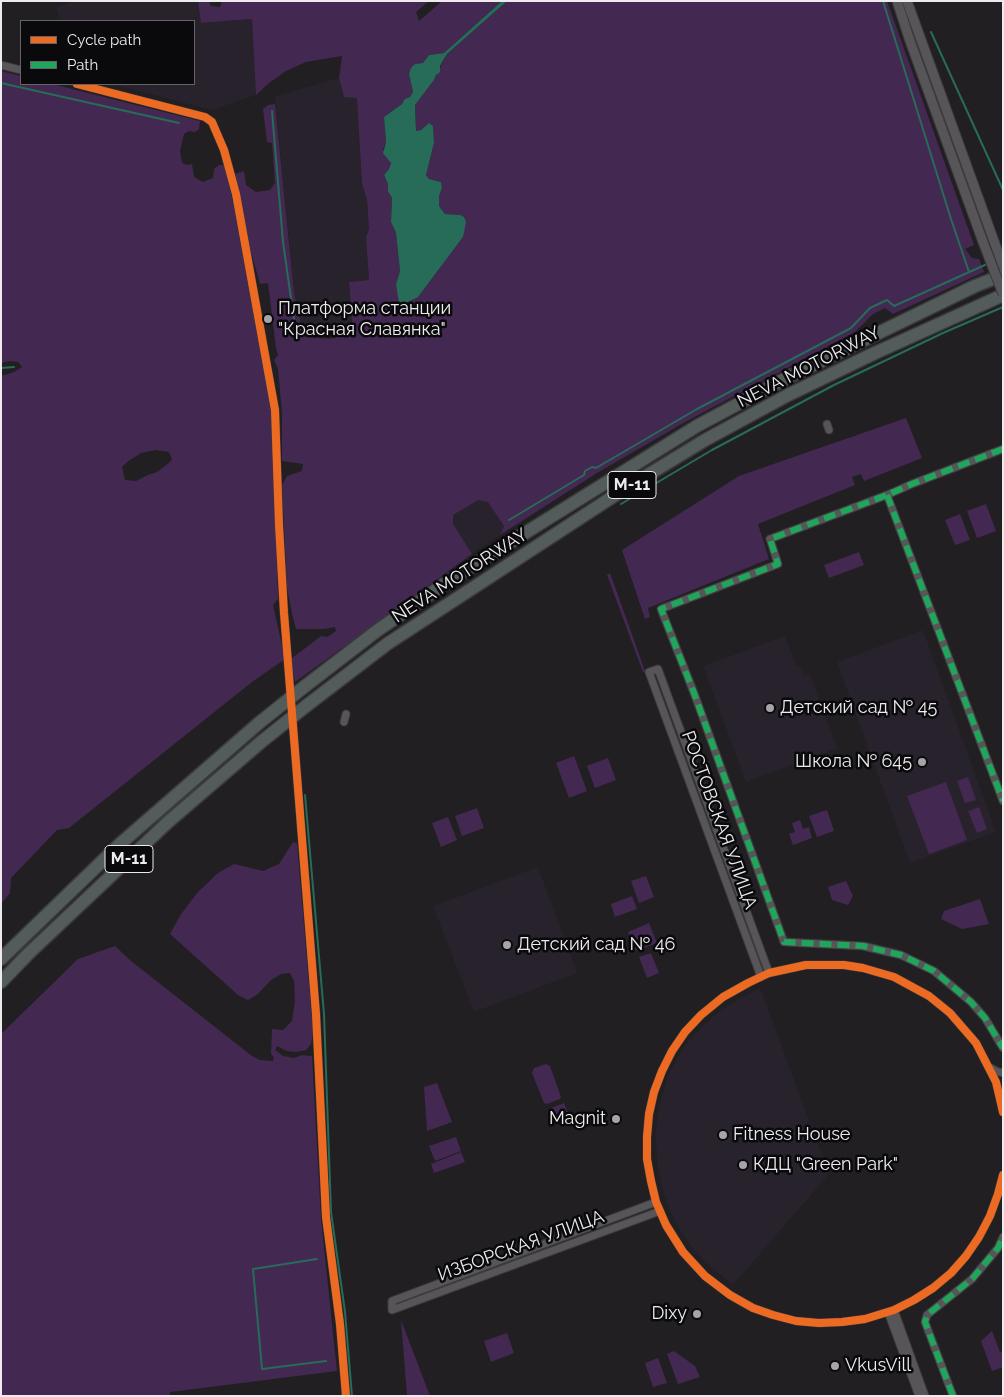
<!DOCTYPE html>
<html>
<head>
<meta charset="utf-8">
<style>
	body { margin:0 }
	#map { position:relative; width:1004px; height:1397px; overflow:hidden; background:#211f22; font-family:Raleway,sans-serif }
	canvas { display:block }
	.frame { position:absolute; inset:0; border:2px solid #edebee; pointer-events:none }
	.legend { position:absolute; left:20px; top:20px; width:175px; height:65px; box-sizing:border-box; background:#0a090b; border:1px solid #656366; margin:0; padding:6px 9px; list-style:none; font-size:15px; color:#edebee }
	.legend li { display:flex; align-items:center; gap:10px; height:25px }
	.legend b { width:25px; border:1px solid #656366 }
</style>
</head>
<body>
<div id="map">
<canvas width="1004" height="1397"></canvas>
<div class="frame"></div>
<ul class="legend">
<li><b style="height:6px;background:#ed6a23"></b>Cycle path</li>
<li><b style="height:6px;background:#20a55d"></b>Path</li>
</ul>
</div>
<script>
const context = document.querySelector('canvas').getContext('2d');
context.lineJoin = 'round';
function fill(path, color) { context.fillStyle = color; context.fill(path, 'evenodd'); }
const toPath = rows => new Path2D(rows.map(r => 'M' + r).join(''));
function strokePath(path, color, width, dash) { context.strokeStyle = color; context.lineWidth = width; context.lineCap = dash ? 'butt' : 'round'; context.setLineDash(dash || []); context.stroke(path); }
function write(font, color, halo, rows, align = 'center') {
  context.font = font + ' Raleway,sans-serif'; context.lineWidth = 5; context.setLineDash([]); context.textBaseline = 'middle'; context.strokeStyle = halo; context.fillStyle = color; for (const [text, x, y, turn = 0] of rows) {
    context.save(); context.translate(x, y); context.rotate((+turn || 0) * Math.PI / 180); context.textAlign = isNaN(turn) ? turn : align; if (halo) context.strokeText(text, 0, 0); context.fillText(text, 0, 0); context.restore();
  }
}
const built = toPath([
	[76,1,198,1,201,23,252,19,256,95,212,110,112,84,194,84,194,21,60,21,56,7],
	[339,78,344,97,357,97,362,183,367,200,369,229,366,237,369,280,349,282,353,335,339,336,330,339,304,337,294,293,275,96],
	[468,472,504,525,500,535,462,560,425,506],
	[923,630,996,832,910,863,837,662],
	[785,636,797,667,801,666,804,676,810,674,837,748,746,782,703,666],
	[538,867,577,973,474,1012,433,906],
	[760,988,829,1174,733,1285,705,1262,690,1245,680,1230,670,1211,663,1190,658,1167,655,1134,660,1103,668,1075,685,1045,702,1027,723,1008]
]);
const green = toPath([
	[198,1,209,1,211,6,220,7,222,1,429,1,416,12,419,21,442,1,502,1,444,53,429,55,423,63,416,64,409,74,413,92,410,97,406,99,402,104,384,117,386,142,383,149,391,163,389,169,384,175,388,184,388,191,392,198,391,222,396,233,400,271,396,284,418,297,463,237,460,215,445,214,439,206,439,196,442,188,441,182,429,179,426,175,434,143,433,126,429,123,421,130,416,131,415,105,434,80,447,54,507,1,887,1,974,245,965,249,972,258,979,259,984,272,893,314,885,308,873,314,855,332,685,422,597,473,500,535,504,526,488,502,478,500,453,515,453,524,472,554,295,682,291,659,321,636,327,637,336,631,335,627,324,629,296,629,293,618,287,588,282,485,287,476,302,471,303,464,282,461,282,413,278,369,274,360,278,355,276,348,268,283,260,284,251,252,235,174,244,171,246,185,256,192,270,190,275,183,272,143,267,142,263,109,268,105,275,104,294,293,304,337,330,339,339,336,353,335,349,282,369,280,366,237,369,229,367,200,362,183,357,98,344,97,339,78,342,56,306,62,286,71,269,83,256,95,252,19,201,23],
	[1,71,21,76,21,84,52,84,200,121,199,129,195,132,189,131,184,134,180,151,182,163,188,165,192,164,194,177,203,182,213,178,214,169,219,165,226,165,272,412,278,599,273,605,285,659,252,682,69,828,57,830,11,878,10,893,1,904,1,376,14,372,22,367,18,362,9,361,1,363],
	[156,450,169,452,172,459,169,463,157,472,148,475,136,481,125,480,122,467,127,462,141,453],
	[906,418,922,458,864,481,861,474,852,477,855,485,758,524,769,559,648,608,650,617,645,619,622,550,739,476],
	[986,504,996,531,977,538,967,511],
	[960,514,970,540,955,545,945,520],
	[859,552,864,565,829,578,824,565],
	[610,573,645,671,644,672,643,672,607,575],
	[574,756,587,791,569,798,556,763],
	[608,758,616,780,595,788,587,766],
	[968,777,976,800,965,803,957,781],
	[946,782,967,840,929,854,907,796],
	[979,807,987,829,977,833,968,811],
	[477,808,484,828,462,836,455,816],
	[827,810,834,831,817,837,809,816],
	[448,817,457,840,441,847,432,823],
	[800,820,803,829,809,827,812,838,793,845,789,834,795,832,792,823],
	[293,842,297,843,313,1032,311,1044,306,1050,296,1052,287,1051,277,1046,275,1050,283,1056,294,1058,302,1055,312,1056,321,1219,337,1371,170,1392,170,1396,1,1396,1,1034,78,959,115,946,131,961,252,1056,260,1060,273,1061,274,1057,271,1054,272,1029,283,1030,292,1021,295,1001,294,981,290,973,281,974,271,980,258,994,248,1000,238,995,170,934,181,914,198,892,218,873,234,864,263,871,279,864],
	[646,876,654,897,639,903,631,881],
	[846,881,853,896,848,905,832,900,828,887],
	[632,896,637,909,615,917,611,904],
	[980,899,989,924,962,929,941,919,944,911],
	[649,923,657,943,636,951,628,932],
	[651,953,659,973,647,978,639,957],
	[546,1064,550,1066,561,1097,560,1099,547,1104,544,1103,532,1073,534,1068],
	[437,1083,452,1122,427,1131,424,1087],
	[564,1103,570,1118,555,1124,549,1109],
	[456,1137,461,1151,435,1161,429,1146],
	[461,1152,465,1162,434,1173,431,1164],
	[401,1320,430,1396,407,1396],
	[992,1331,1000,1352,1003,1351,1003,1367,992,1371,981,1341],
	[507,1333,514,1353,491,1362,484,1341],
	[674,1351,695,1366,700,1377,678,1384,667,1354],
	[658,1358,667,1383,653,1387,645,1363]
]);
const water = toPath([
	[502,1,507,1,447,54,440,66,440,72,436,75,434,80,415,105,416,131,421,130,429,123,433,126,434,143,426,175,429,179,441,182,442,188,439,196,439,206,445,214,460,215,464,217,466,222,463,237,418,297,406,303,399,303,396,284,400,271,396,233,391,222,392,198,388,191,388,184,384,175,389,169,391,163,383,153,386,142,384,117,402,104,405,99,410,97,413,92,409,74,411,68,415,64,423,63,429,55,444,53]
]);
const stream = toPath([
	[883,1,951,219,969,272],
	[931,32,1003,190],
	[1,83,179,123],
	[272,111,283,242,297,341],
	[1,368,14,367],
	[621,504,712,450,834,385,943,333,1003,307],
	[509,520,584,475,585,471,592,467,596,468,697,409,851,328,870,308,887,300,894,306,987,264],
	[305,795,324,1014,331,1212,345,1312,352,1396],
	[317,1259,253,1269,262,1369,326,1361]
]);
const minor = toPath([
	[1,65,21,70],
	[77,84,205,117,212,122,224,150,236,194,275,410,279,525,284,613,316,1014,326,1217,340,1324,346,1396],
	[827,424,829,430],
	[1003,449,912,484,887,495,770,539,778,564,661,609,694,693,784,942,863,946,901,955,934,971,971,1002,985,1018,1003,1048],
	[887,495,1003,801],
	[344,722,346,714],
	[761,977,649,672,658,669,769,973],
	[989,1067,996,1071,1003,1073],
	[1003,1112,996,1082,976,1043,950,1013,929,996,894,977,863,968,844,965,806,965,769,973,748,983,723,997,701,1015,685,1032,672,1051,662,1071,654,1092,649,1114,647,1137,647,1159,651,1181,656,1202,666,1225,683,1252,705,1276,730,1295,753,1308,773,1315,796,1321,819,1323,842,1322,865,1319,894,1310,914,1300,933,1288,951,1273,966,1256,979,1237,990,1216,998,1194,1003,1175],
	[656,1202,392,1301,392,1310,660,1211],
	[894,1310,925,1396],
	[888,1312,919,1396],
	[953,1396,925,1322,927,1315,972,1279,998,1248,1003,1237]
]);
const secondary = toPath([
	[897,1,910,41,983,242],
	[907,1,1003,266]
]);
const motorway = toPath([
	[304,687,378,630,456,576,697,426,781,381,866,339,975,286,1003,275],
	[306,706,387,644,623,490,705,440,788,395,875,353,1003,295],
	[1,959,120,844,259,723],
	[1,982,28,954,168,822,261,742]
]);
const secondaryBridge = toPath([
	[983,242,1003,294]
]);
const motorwayBridge = toPath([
	[259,723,304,687],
	[261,742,306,706]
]);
const quiet = toPath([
	[1003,449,912,484,887,495,770,539,778,564,661,609,694,693,784,942,863,946,901,955,934,971,971,1002,985,1018,1003,1048],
	[887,495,1003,801],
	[953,1396,925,1322,927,1315,972,1279,998,1248,1003,1237]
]);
const cycleway = toPath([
	[77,84,205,117,212,122,224,150,236,194,275,410,279,525,284,613,316,1014,326,1217,340,1324,346,1396],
	[1003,1112,996,1082,976,1043,950,1013,929,996,894,977,863,968,844,965,806,965,769,973,748,983,723,997,701,1015,685,1032,672,1051,662,1071,654,1092,649,1114,647,1137,647,1159,651,1181,656,1202,666,1225,683,1252,705,1276,730,1295,753,1308,773,1315,796,1321,819,1323,842,1322,865,1319,894,1310,914,1300,933,1288,951,1273,966,1256,979,1237,990,1216,998,1194,1003,1175]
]);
const markers = [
	[268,319,5,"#a6a4a7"],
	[770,708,5,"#a6a4a7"],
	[922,762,5,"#a6a4a7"],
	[507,945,5,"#a6a4a7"],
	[616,1119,5,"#a6a4a7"],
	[723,1135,5,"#a6a4a7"],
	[743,1165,5,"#a6a4a7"],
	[697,1314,5,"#a6a4a7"],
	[835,1366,5,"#a6a4a7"]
];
const shields = [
	[632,485,48],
	[129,859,48]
];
const shieldNames = [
	["М-11",632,485],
	["М-11",129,859]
];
const poiNames = [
	["Платформа станции",278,309],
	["\"Красная Славянка\"",278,330],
	["Детский сад № 45",780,708],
	["Школа № 645",912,762,"right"],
	["Детский сад № 46",517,945],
	["Magnit",606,1119,"right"],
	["Fitness House",733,1135],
	["КДЦ \"Green Park\"",753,1165],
	["Dixy",687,1314,"right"],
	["VkusVill",845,1366]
];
const streetNames = [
	["NEVA MOTORWAY",809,367,-27],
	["NEVA MOTORWAY",460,576,-33],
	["РОСТОВСКАЯ УЛИЦА",719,820,70],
	["ИЗБОРСКАЯ УЛИЦА",521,1246,-20]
];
fill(built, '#28222c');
fill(green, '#432951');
fill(water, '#266c58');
strokePath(stream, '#266c58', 2);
strokePath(minor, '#3b3a3c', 9);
strokePath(secondary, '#3b3a3c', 11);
strokePath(motorway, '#3b3a3c', 15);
strokePath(minor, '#575557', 7);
strokePath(secondary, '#575557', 9);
strokePath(motorway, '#535c5b', 12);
strokePath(secondaryBridge, '#3b3a3c', 11, []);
strokePath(motorwayBridge, '#3b3a3c', 15, []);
strokePath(secondaryBridge, '#575557', 9);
strokePath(motorwayBridge, '#535c5b', 12);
strokePath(quiet, '#20a55d', 6, [12, 6]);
strokePath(cycleway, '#ed6a23', 8);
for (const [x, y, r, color] of markers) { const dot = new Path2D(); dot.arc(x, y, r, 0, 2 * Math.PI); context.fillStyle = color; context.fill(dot); strokePath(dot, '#0a090b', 2); }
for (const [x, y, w] of shields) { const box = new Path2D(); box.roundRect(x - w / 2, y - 13.5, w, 27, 4); context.fillStyle = '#0a090b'; context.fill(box); strokePath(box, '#edebee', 1); }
write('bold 16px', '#edebee', null, shieldNames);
write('18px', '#edebee', '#0a090b', poiNames, 'left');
write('18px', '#edebee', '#0a090b', streetNames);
</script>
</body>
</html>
